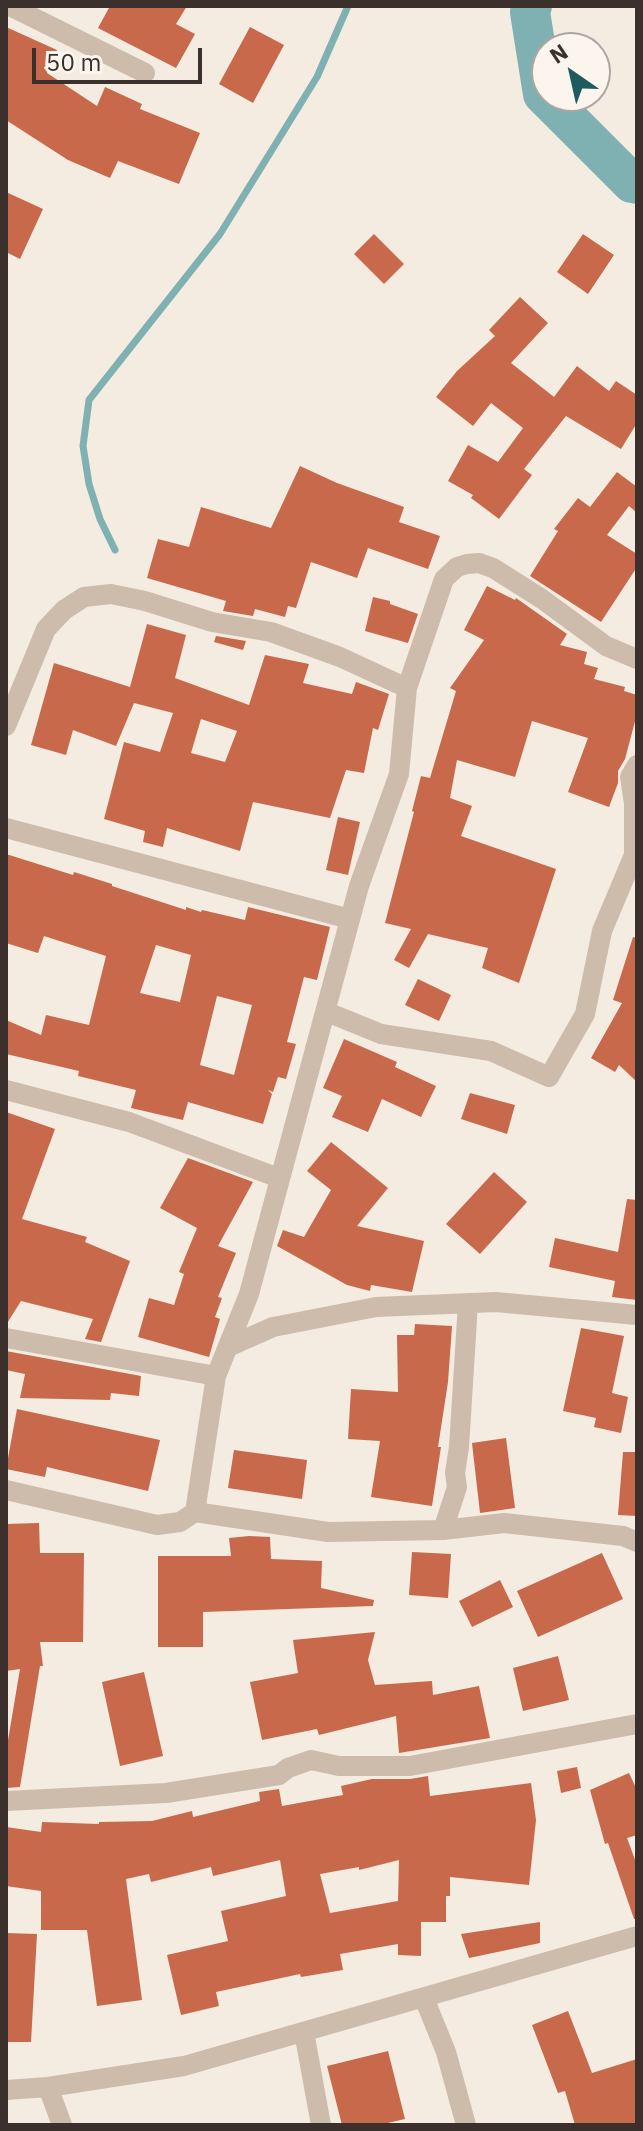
<!DOCTYPE html>
<html>
<head>
<meta charset="utf-8">
<style>
	body { margin:0 }
	#map { position:relative; width:643px; height:2131px; overflow:hidden; background:#f4ebe1; font-family:"IBM Plex Sans",sans-serif }
	canvas { display:block }
	.frame { position:absolute; inset:0; border:8px solid #3b302b; pointer-events:none }
	.north { position:absolute; left:531px; top:32px; width:80px; height:80px; box-sizing:border-box; background:#fbf5ee; border:2px solid #aea6a0; border-radius:50%; rotate:326deg; font-size:22px; font-weight:700; line-height:32px; text-align:center; color:#3b302b }
	.north::after { content:''; display:block; margin:auto; width:28px; height:36px; background:#1f5a5e; clip-path:polygon(50% 0,100% 100%,50% 72%,0 100%) }
	.scale { position:absolute; left:32px; top:48px; width:170px; height:36px; box-sizing:border-box; border:4px solid #3b302b; border-top:0; padding-left:10px; font-size:24px; line-height:28px; white-space:nowrap; color:#3b302b; -webkit-text-stroke:6px #fbf5ee; paint-order:stroke }
</style>
</head>
<body>
<div id="map">
<canvas width="643" height="2131"></canvas>
<div class="frame"></div>
<div class="north">N</div>
<div class="scale">50 m</div>
</div>
<script>
const context = document.querySelector('canvas').getContext('2d');
context.lineJoin = 'round';
const toPath = rows => new Path2D(rows.map(r => 'M' + r).join(''));
function strokePath(path, color, width, dash) { context.strokeStyle = color; context.lineWidth = width; context.lineCap = dash ? 'butt' : 'round'; context.setLineDash(dash || []); context.stroke(path); }
function fill(path, color) { context.fillStyle = color; context.fill(path, 'evenodd'); }
const stream = toPath([
	[115,550,100,519,89,484,83,446,89,400,220,234,317,77,348,6]
]);
const river = toPath([
	[532,6,530,12,543,94,632,183,637,184]
]);
const building = toPath([
	[110,6,187,6,176,24,195,34,176,68,98,28],
	[6,27,57,50,47,73,97,106,105,87,142,104,140,109,200,133,179,184,118,161,110,178,68,160,6,120],
	[250,27,284,45,253,103,219,84],
	[6,192,43,209,20,259,6,252],
	[374,234,404,264,384,284,354,254],
	[583,234,614,255,588,294,557,272],
	[520,297,548,323,511,363,554,397,577,366,609,391,616,381,637,395,637,423,621,449,566,416,524,469,532,475,499,519,471,498,473,495,448,481,468,445,498,462,523,428,491,403,473,426,436,397,457,371,495,336,489,330],
	[300,466,337,483,404,507,399,522,440,536,428,569,368,548,357,578,311,562,296,608,288,606,285,617,255,609,253,616,223,611,226,601,147,578,158,539,189,547,201,507,271,528],
	[617,472,637,487,637,513,629,506,607,535,637,554,637,567,601,622,530,576,558,531,554,529,578,498,590,507],
	[487,586,515,600,516,598,567,634,560,645,587,652,584,664,598,668,594,679,625,687,624,691,637,695,637,714,625,759,618,771,618,783,609,807,568,792,588,738,532,721,515,777,457,760,450,798,472,806,461,836,556,869,519,983,482,968,488,948,428,934,409,968,394,960,411,929,385,923,414,812,412,811,421,776,430,778,456,691,450,688,484,640,464,630],
	[373,597,390,601,390,604,418,614,408,643,365,631],
	[147,624,186,635,175,678,249,705,265,655,309,664,303,683,352,694,356,682,389,694,378,730,373,728,364,773,346,770,330,818,253,802,240,851,167,828,163,847,143,842,145,831,104,819,124,742,160,752,173,713,134,703,116,746,73,730,66,755,31,745,54,663,130,687],
	[201,719,237,731,225,762,191,753],
	[216,636,246,641,243,650,214,642],
	[338,817,360,822,348,875,326,870],
	[6,854,73,875,74,872,112,884,112,886,186,910,186,907,201,912,202,910,245,920,248,907,330,927,317,980,304,977,287,1042,296,1044,286,1079,278,1077,273,1092,268,1090,272,1094,263,1124,188,1102,183,1120,131,1108,136,1090,78,1076,79,1071,6,1054,6,1020,41,1035,46,1015,89,1025,106,956,44,936,38,953,6,943],
	[156,945,191,955,180,1002,140,993],
	[217,996,252,1005,234,1075,200,1065],
	[633,937,637,938,637,1082,619,1065,615,1072,591,1058,622,1003,613,1000],
	[418,979,451,995,439,1021,405,1005],
	[344,1039,397,1062,395,1067,436,1086,421,1117,382,1099,368,1132,332,1117,342,1096,323,1088],
	[470,1093,515,1105,507,1134,461,1119],
	[6,1112,55,1129,22,1219,87,1237,85,1242,130,1261,101,1342,85,1339,93,1319,21,1301,6,1325],
	[331,1142,388,1188,357,1226,424,1241,412,1292,371,1285,370,1291,347,1285,277,1246,283,1230,304,1237,331,1190,307,1171],
	[188,1158,253,1182,218,1246,236,1253,218,1297,222,1298,215,1317,220,1319,209,1357,138,1337,149,1298,174,1305,184,1274,179,1272,197,1228,160,1208],
	[494,1172,527,1202,480,1254,446,1224],
	[627,1199,637,1200,637,1300,612,1297,615,1281,549,1267,555,1238,618,1252],
	[415,1324,452,1326,448,1382,438,1447,441,1447,432,1506,371,1497,380,1441,348,1439,351,1389,398,1392,397,1335,414,1335],
	[581,1328,624,1336,612,1393,628,1397,621,1433,594,1427,596,1418,563,1411],
	[6,1351,141,1376,139,1396,111,1393,110,1400,20,1398,25,1374,6,1370],
	[17,1409,160,1440,148,1491,47,1467,45,1477,6,1469],
	[506,1438,515,1508,480,1513,472,1443],
	[234,1450,307,1460,302,1499,228,1488],
	[623,1452,637,1452,637,1516,618,1515],
	[39,1523,40,1553,84,1553,83,1642,40,1642,43,1666,40,1666,20,1787,6,1788,6,1752,20,1669,6,1671,6,1524],
	[249,1536,270,1537,271,1559,322,1561,321,1588,374,1600,373,1606,203,1612,203,1647,158,1647,158,1556,231,1556,229,1538],
	[412,1552,451,1554,448,1598,409,1595],
	[602,1553,623,1599,538,1637,517,1591],
	[500,1580,513,1607,472,1627,459,1601],
	[375,1632,368,1660,375,1685,432,1681,433,1695,479,1686,490,1738,399,1753,396,1716,319,1735,317,1729,262,1740,250,1682,298,1673,293,1640],
	[558,1656,569,1700,523,1711,513,1668],
	[144,1672,163,1756,120,1766,102,1682],
	[577,1767,581,1788,561,1793,557,1771],
	[629,1773,637,1790,637,1835,627,1838,637,1865,637,1919,634,1919,608,1843,605,1844,590,1790],
	[428,1776,430,1796,531,1783,536,1820,529,1885,450,1877,450,1896,446,1896,446,1922,421,1922,421,1956,398,1955,398,1944,340,1954,343,1970,301,1977,300,1974,216,1992,219,2006,181,2015,167,1955,228,1941,221,1911,286,1896,280,1860,213,1876,211,1867,151,1882,149,1874,126,1879,142,2000,97,2006,87,1930,41,1930,41,1891,6,1886,6,1827,41,1832,42,1822,99,1824,99,1822,152,1821,192,1811,193,1817,260,1801,259,1792,279,1789,282,1806,343,1795,341,1786,372,1779,410,1779],
	[399,1860,398,1901,330,1913,320,1874,359,1867,359,1870],
	[540,1922,540,1943,469,1958,461,1934],
	[6,1933,37,1934,31,2042,6,2042],
	[568,2011,592,2073,637,2059,637,2125,575,2125,565,2091,558,2093,532,2025],
	[388,2051,405,2119,379,2125,342,2125,327,2066]
]);
const minor = toPath([
	[10,6,145,73],
	[6,726,46,629,64,610,84,597,111,594,145,601,212,622,271,632,340,657,407,688],
	[6,828,350,919],
	[327,1012,381,1034,491,1051,549,1077,585,1014,602,931,634,855,634,803,630,777,637,765],
	[6,1090,129,1122,279,1178],
	[6,1338,216,1376],
	[230,1346,273,1327,376,1307,496,1302,637,1315],
	[6,1490,157,1525,180,1522,195,1512,328,1532,443,1530,504,1523,623,1536,637,1542],
	[195,1512,216,1376,249,1294,359,886,399,774,407,688,444,579,457,567,467,564,479,563,493,568,542,599,606,646,637,659],
	[443,1530,457,1487,455,1473,459,1447,468,1303],
	[6,1801,166,1793,279,1775,288,1768,311,1760,339,1766,410,1766,637,1724],
	[424,1998,446,2052,466,2125],
	[304,2032,321,2125],
	[48,2087,62,2125],
	[6,2090,48,2087,184,2066,637,1936]
]);
strokePath(stream, '#7fb0b2', 7);
strokePath(river, '#7fb0b2', 40);
fill(building, '#c8694b');
strokePath(minor, '#cdbbac', 20);
</script>
</body>
</html>
